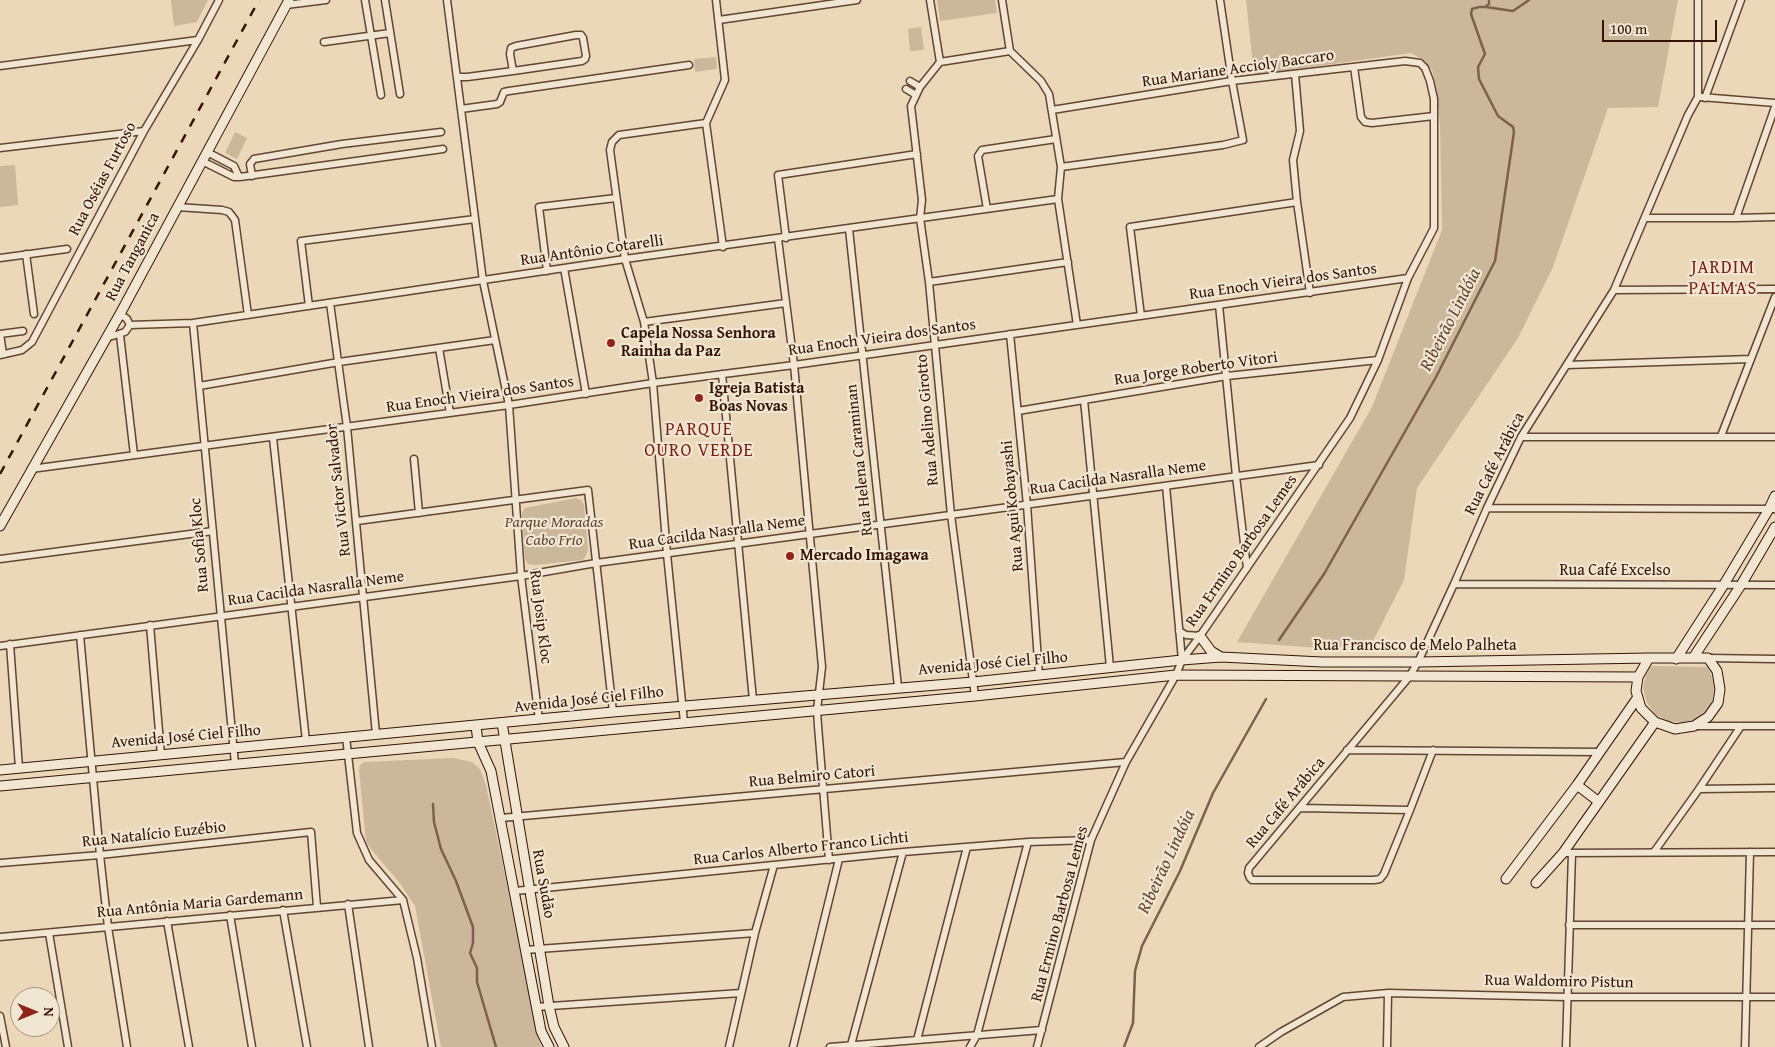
<!DOCTYPE html>
<html>
<head>
<meta charset="utf-8">
<style>
	body { margin:0 }
	#map { position:relative; width:1775px; height:1047px; overflow:hidden; background:#ead8b8; font-family:"Gentium Book Plus",serif }
	canvas { display:block }
	.north { position:absolute; left:10px; top:987px; width:50px; height:50px; box-sizing:border-box; background:#f1e6d1; border:1px solid #a69280; border-radius:50%; rotate:90deg; font-size:14px; font-weight:700; line-height:20px; text-align:center; color:#351406 }
	.north::after { content:''; display:block; margin:auto; width:18px; height:22px; background:#8f2418; clip-path:polygon(50% 0,100% 100%,50% 72%,0 100%) }
	.scale { position:absolute; left:1602px; top:20px; width:115px; height:22px; box-sizing:border-box; border:2px solid #351406; border-top:0; padding-left:6px; font-size:15px; line-height:18px; white-space:nowrap; color:#351406; -webkit-text-stroke:4px #f1e6d1; paint-order:stroke }
</style>
</head>
<body>
<div id="map">
<canvas width="1775" height="1047"></canvas>
<div class="north">N</div>
<div class="scale">100 m</div>
</div>
<script>
const context = document.querySelector('canvas').getContext('2d');
context.lineJoin = 'round';
function fill(path, color) { context.fillStyle = color; context.fill(path, 'evenodd'); }
const toPath = rows => new Path2D(rows.map(r => 'M' + r).join(''));
function strokePath(path, color, width, dash) { context.strokeStyle = color; context.lineWidth = width; context.lineCap = dash ? 'butt' : 'round'; context.setLineDash(dash || []); context.stroke(path); }
function write(font, color, halo, rows, align = 'center') {
  context.font = font + ' "Gentium Book Plus",serif'; context.lineWidth = 4.5; context.setLineDash([]); context.textBaseline = 'middle'; context.strokeStyle = halo; context.fillStyle = color; for (const [text, x, y, turn = 0] of rows) {
    context.save(); context.translate(x, y); context.rotate((+turn || 0) * Math.PI / 180); context.textAlign = isNaN(turn) ? turn : align; if (halo) context.strokeText(text, 0, 0); context.fillText(text, 0, 0); context.restore();
  }
}
const green = toPath([
	[171,0,208,0,197,22,174,26],
	[937,0,995,0,997,13,940,21],
	[1246,0,1678,0,1658,107,1608,108,1553,267,1518,338,1417,488,1404,580,1369,649,1320,648,1237,642,1372,407,1442,230,1440,124,1436,86,1432,70,1425,61,1411,53,1254,75],
	[921,27,924,50,910,51,908,29],
	[716,57,717,69,695,72,694,59],
	[235,132,247,138,237,159,225,153],
	[15,165,18,205,0,207,0,166],
	[576,498,581,500,584,504,588,551,586,556,583,560,535,565,528,564,525,559,522,513,525,508],
	[1651,666,1707,667,1712,676,1714,688,1713,700,1706,711,1696,719,1683,723,1668,721,1656,715,1647,703,1643,688,1646,675],
	[453,758,472,762,480,769,486,785,541,1047,441,1047,415,906,399,882,371,849,366,841,359,770,360,765,364,762]
]);
const stream = toPath([
	[1486,7,1513,11,1529,0],
	[1279,640,1324,574,1436,377,1495,261,1514,132,1513,127,1498,116,1479,79,1478,67,1485,54,1471,14,1472,9,1479,7,1485,7,1489,4,1489,0],
	[433,804,434,822,441,849,456,881,473,927,473,943,470,953,477,968,477,982,496,1047],
	[1124,1047,1133,1023,1135,971,1142,946,1180,871,1213,793,1266,699]
]);
const street = toPath([
	[365,0,381,95],
	[385,0,400,94],
	[447,0,483,281,509,405,521,576,539,720],
	[716,0,725,80,706,123,723,247],
	[930,0,940,62],
	[1002,0,1010,51,1041,81,1049,94,1061,167,1058,199,1077,325],
	[286,5,326,0],
	[719,20,857,0],
	[324,42,390,33],
	[940,62,920,87,911,106,922,200,920,218,929,282,951,515,975,696],
	[940,62,1010,51],
	[0,66,198,40],
	[1354,67,1361,117,1365,122,1372,123,1434,116],
	[1295,74,1300,131,1293,160,1297,202,1310,293],
	[457,77,467,77,513,71,582,61,585,59,586,56,583,38,581,35,576,35,516,46,511,48,510,54,513,71],
	[910,81,920,87],
	[906,89,916,95],
	[1701,97,1775,103],
	[1705,98,1741,0],
	[461,109,497,104,500,102,504,92,509,91,689,65],
	[0,148,144,131],
	[207,152,234,166,239,177],
	[202,161,234,177,240,177,443,149],
	[1061,167,1223,145,1243,140,1232,81,1220,0],
	[252,176,250,164,254,159,342,144,441,132],
	[177,207,222,210,229,212,235,220,248,315],
	[987,209,978,156,982,150,1056,139],
	[1646,218,1736,218,1775,217],
	[1736,218,1775,107],
	[849,229,898,687],
	[786,238,778,175,917,154],
	[778,239,794,365,822,667,817,710,818,726,829,860],
	[26,254,34,314],
	[0,258,67,249],
	[564,268,586,394],
	[547,271,539,207,616,198],
	[929,282,1068,262],
	[1614,290,1775,289],
	[330,303,347,427,376,734],
	[1219,305,1236,476,1247,568],
	[309,306,301,241,475,219],
	[1141,316,1130,227,1297,202],
	[644,322,786,303],
	[193,323,235,764],
	[130,325,193,323,625,259,1058,199],
	[0,334,23,331],
	[0,334,3,354],
	[1010,334,1027,505,1039,675],
	[120,335,134,455],
	[106,338,125,332,130,325,127,319,120,314],
	[439,348,450,413],
	[0,355,22,350,32,342,144,131,198,40,219,0],
	[1567,365,1751,359],
	[722,374,753,700],
	[199,386,339,362,495,340],
	[1084,400,1110,667],
	[1018,411,1227,376,1378,360],
	[1721,436,1775,297],
	[1521,437,1775,437],
	[273,438,306,741],
	[414,459,419,513],
	[31,469,509,405,653,383,794,365,1408,278],
	[1166,486,1182,660],
	[1487,508,1775,509],
	[357,521,588,490,613,712],
	[0,559,213,531],
	[1454,584,1775,585],
	[150,625,161,755],
	[1179,631,1186,635,1200,636],
	[80,635,100,855,108,927,127,1047],
	[10,644,19,768],
	[0,646,521,576,596,563,1319,465],
	[1708,658,1775,659],
	[684,722,667,554,653,383,644,322,625,259,610,150,612,142,619,135,706,123],
	[1695,726,1775,726],
	[346,737,357,833,369,860,403,900,417,958,432,1047],
	[1347,750,1600,752],
	[1433,750,1410,810,1384,874,1380,879,1374,880,1252,880,1250,878,1248,873,1249,868,1409,677,1418,662,1454,584,1487,508,1521,437,1614,290,1688,115,1698,97,1698,0],
	[1699,789,1775,788],
	[1300,808,1410,810],
	[501,818,1126,762],
	[1654,852,1699,789,1741,726],
	[1563,853,1775,852],
	[0,863,100,855,311,832,317,907],
	[515,891,903,852,1028,842,1091,840],
	[348,904,369,1047],
	[283,910,307,1047],
	[230,915,252,1047],
	[167,921,189,1047],
	[1569,925,1775,925],
	[49,933,68,1047],
	[0,937,403,900],
	[525,950,755,933],
	[536,1007,741,993],
	[0,1016,6,1047],
	[917,1040,967,847],
	[851,1045,903,852],
	[729,1047,755,933,774,865],
	[793,1047,839,859],
	[830,1047,1042,1030],
	[970,1047,977,1035,1028,842],
	[1037,1047,1091,840,1126,762,1176,675,1182,660,1200,636,1350,418,1378,360,1408,278,1434,228,1434,99,1430,81,1425,68,1420,63,1405,61,1232,81,1052,110],
	[1259,1047,1281,1032,1343,997,1388,993,1567,997,1775,997],
	[1387,1047,1388,993],
	[1566,1047,1572,853],
	[1745,1047,1750,852]
]);
const secondary = toPath([
	[0,526,120,314,289,0],
	[1200,636,1211,651,1221,657],
	[1693,658,1741,585,1775,527],
	[1676,659,1723,586,1769,509,1775,496],
	[502,723,549,1006,554,1027,564,1047],
	[476,726,478,742,491,771,541,1031,549,1047],
	[0,770,613,712,973,682,1182,660,1221,657,1322,662,1418,662,1649,658,1708,658,1717,671,1720,689,1718,703,1708,717,1694,726,1675,729,1655,722,1641,708,1636,691,1638,677,1649,658],
	[1577,785,1599,802],
	[0,786,975,696,1176,675,1638,677],
	[1506,879,1577,785,1638,697],
	[1536,883,1563,853,1655,722]
]);
const rail = toPath([
	[0,474,259,0]
]);
const markers = [
	[611,343,5,"#8f2418"],
	[699,398,5,"#8f2418"],
	[790,556,5,"#8f2418"]
];
const streetNames = [
	["Rua Mariane Accioly Baccaro",1238,69,-8],
	["Rua Oséias Furtoso",103,179,-62],
	["Rua Antônio Cotarelli",592,251,-8],
	["Rua Tanganica",133,257,-62],
	["Rua Enoch Vieira dos Santos",1283,282,-8],
	["Rua Enoch Vieira dos Santos",882,338,-8],
	["Rua Jorge Roberto Vitori",1196,369,-8],
	["Rua Enoch Vieira dos Santos",480,395,-8],
	["Rua Adelino Girotto",928,420,-95],
	["Rua Helena Caraminan",860,460,-96],
	["Rua Café Arábica",1495,464,-63],
	["Rua Cacilda Nasralla Neme",1118,478,-8],
	["Rua Victor Salvador",339,490,-96],
	["Rua Agui Kobayashi",1013,506,-95],
	["Rua Cacilda Nasralla Neme",717,533,-8],
	["Rua Sofia Kloc",200,545,-95],
	["Rua Ermino Barbosa Lemes",1242,551,-55],
	["Rua Café Excelso",1615,571],
	["Rua Cacilda Nasralla Neme",316,589,-8],
	["Rua Josip Kloc",540,617,83],
	["Rua Francisco de Melo Palheta",1415,646],
	["Avenida José Ciel Filho",993,664,-5],
	["Avenida José Ciel Filho",589,700,-6],
	["Avenida José Ciel Filho",186,737,-5],
	["Rua Belmiro Catori",812,777,-5],
	["Rua Café Arábica",1286,803,-50],
	["Rua Natalício Euzébio",154,835,-6],
	["Rua Carlos Alberto Franco Lichti",801,849,-6],
	["Rua Sudão",543,884,80],
	["Rua Antônia Maria Gardemann",200,904,-5],
	["Rua Ermino Barbosa Lemes",1060,914,-75],
	["Rua Waldomiro Pistun",1559,982,1]
];
const poiNames = [
	["Capela Nossa Senhora",621,334],
	["Rainha da Paz",621,352],
	["Igreja Batista",709,389],
	["Boas Novas",709,407],
	["Mercado Imagawa",800,556]
];
const parkNames = [
	["Parque Moradas",554,523],
	["Cabo Frio",554,541]
];
const neighbourhoodNames = [
	["JARDIM",1723,268],
	["PALMAS",1723,289],
	["PARQUE",699,430],
	["OURO VERDE",699,451]
];
const waterNames = [
	["Ribeirão Lindóia",1451,320,-63],
	["Ribeirão Lindóia",1167,862,-65]
];
fill(green, '#cbb79a');
strokePath(stream, '#7c614c', 2.5);
strokePath(street, '#624532', 9);
strokePath(secondary, '#351406', 11);
strokePath(street, '#f1e6d1', 6);
strokePath(secondary, '#f1e6d1', 9);
strokePath(rail, '#351406', 2.5, [9, 9]);
for (const [x, y, r, color] of markers) { const dot = new Path2D(); dot.arc(x, y, r, 0, 2 * Math.PI); context.fillStyle = color; context.fill(dot); strokePath(dot, '#f1e6d1', 2); }
write('16px', '#351406', '#f1e6d1', streetNames);
write('bold 16px', '#351406', '#f1e6d1', poiNames, 'left');
write('italic 16px', '#624532', '#f1e6d1', parkNames);
context.letterSpacing = '1px';
write('18px', '#7a1f14', '#f1e6d1', neighbourhoodNames);
context.letterSpacing = '0px';
write('italic 18px', '#654835', '#f1e6d1', waterNames);
</script>
</body>
</html>
